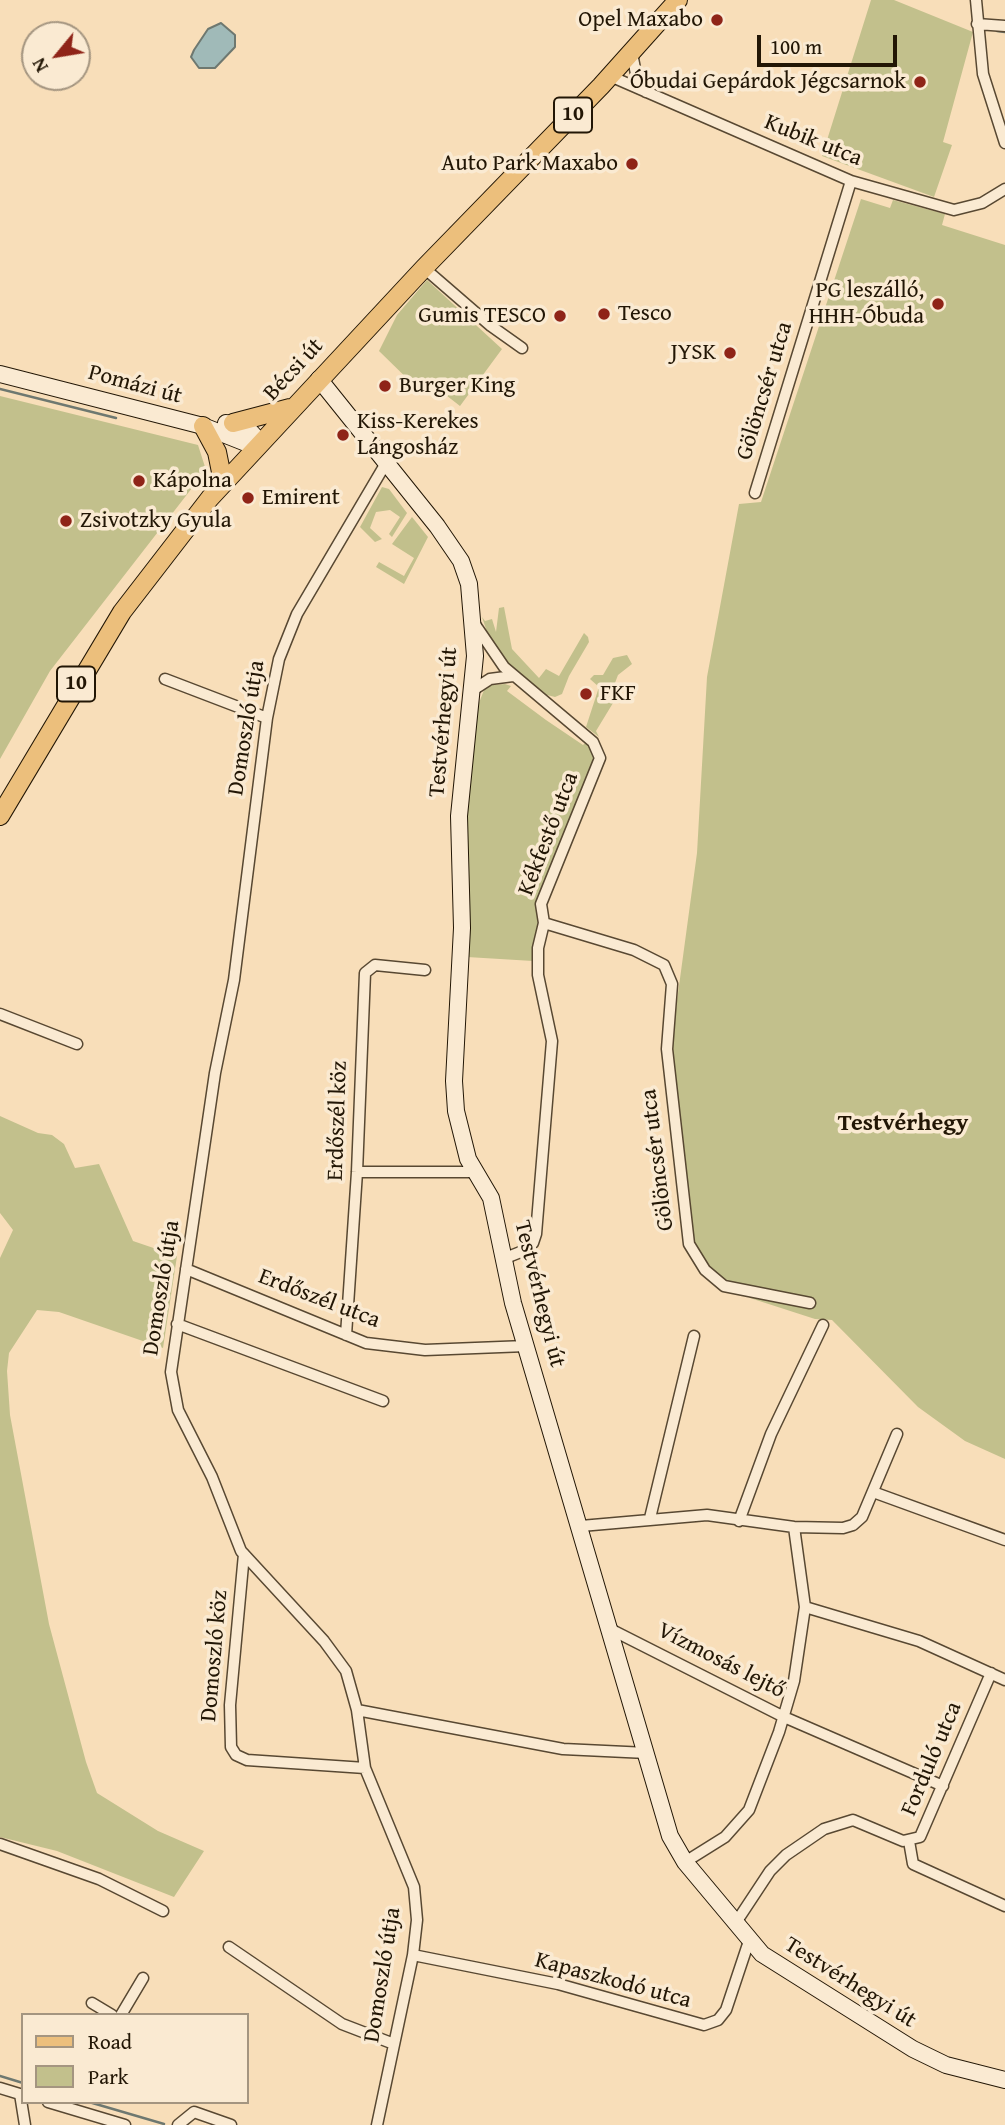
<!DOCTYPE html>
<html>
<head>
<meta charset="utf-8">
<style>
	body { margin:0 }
	#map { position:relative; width:1005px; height:2125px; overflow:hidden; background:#f8deb9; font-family:"Gentium Book Plus",serif }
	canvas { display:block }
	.legend { position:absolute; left:21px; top:2013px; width:228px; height:91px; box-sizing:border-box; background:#faead2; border:2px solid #a49580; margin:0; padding:9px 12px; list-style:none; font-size:21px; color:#221605 }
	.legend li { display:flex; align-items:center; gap:14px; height:35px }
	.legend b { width:35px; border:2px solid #a49580 }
	.north { position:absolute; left:21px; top:21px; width:70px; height:70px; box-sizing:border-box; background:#faead2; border:2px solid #a49580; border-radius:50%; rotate:240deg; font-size:19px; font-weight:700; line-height:28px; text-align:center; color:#221605 }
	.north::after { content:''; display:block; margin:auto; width:24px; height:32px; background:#8f2418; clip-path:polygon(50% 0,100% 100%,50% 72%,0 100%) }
	.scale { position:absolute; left:757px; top:35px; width:140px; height:32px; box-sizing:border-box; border:4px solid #221605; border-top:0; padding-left:9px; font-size:21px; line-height:24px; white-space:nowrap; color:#221605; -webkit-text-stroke:5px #faead2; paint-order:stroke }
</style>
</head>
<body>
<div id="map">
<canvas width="1005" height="2125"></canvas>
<ul class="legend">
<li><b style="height:9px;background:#ecbf7c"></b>Road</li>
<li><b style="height:19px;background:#c2c08c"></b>Park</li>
</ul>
<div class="north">N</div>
<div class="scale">100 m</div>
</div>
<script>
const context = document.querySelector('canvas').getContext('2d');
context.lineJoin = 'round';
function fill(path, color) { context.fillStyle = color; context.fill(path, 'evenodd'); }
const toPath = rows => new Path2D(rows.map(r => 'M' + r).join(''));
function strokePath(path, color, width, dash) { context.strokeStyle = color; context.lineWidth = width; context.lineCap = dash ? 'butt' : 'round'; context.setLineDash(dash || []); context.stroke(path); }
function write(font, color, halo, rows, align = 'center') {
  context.font = font + ' "Gentium Book Plus",serif'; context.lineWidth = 7; context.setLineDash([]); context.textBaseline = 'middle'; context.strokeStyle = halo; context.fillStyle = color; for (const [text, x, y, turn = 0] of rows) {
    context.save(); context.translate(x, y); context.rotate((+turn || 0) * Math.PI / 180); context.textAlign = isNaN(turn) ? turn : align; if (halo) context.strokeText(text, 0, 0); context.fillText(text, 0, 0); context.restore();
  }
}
const green = toPath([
	[871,0,894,0,973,32,943,142,952,145,934,197,822,156],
	[861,199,890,208,893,200,945,214,942,225,1005,245,1005,1459,965,1441,918,1407,832,1320,815,1319,750,1298,712,1270,693,1242,671,1045,697,853,707,677,739,504,761,502],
	[427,280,502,349,460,406,433,385,422,393,379,351,397,315],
	[0,396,198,445,206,470,50,671,0,759],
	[382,487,389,489,407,513,392,537,389,534,400,517,390,510,376,512,370,528,382,539,375,542,360,527],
	[412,517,428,537,404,584,376,567,379,562,404,576,414,558,392,544],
	[504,607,512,649,539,678,546,669,559,676,584,633,588,637,589,642,569,676,562,694,555,697,543,694,524,679,507,665,489,638,482,617,485,621,492,619,496,632,499,608],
	[627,655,632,664,618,675,610,696,613,703,596,731,599,737,586,727,599,687,590,679,594,675,603,675,613,658],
	[505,684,511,686,507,691,546,720,583,745,586,742,597,757,540,920,533,961,467,957,462,863,477,708,484,690,491,685],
	[0,1116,38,1133,52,1135,64,1144,75,1168,99,1164,133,1241,177,1256,163,1348,59,1312,37,1310,9,1353,7,1371,10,1415,49,1624,86,1762,97,1793,158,1831,204,1851,174,1897,57,1851,0,1837,0,1258,13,1230,0,1213]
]);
const water = toPath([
	[221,23,235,35,235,47,215,68,199,68,191,57,194,50,208,29,221,23]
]);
const stream = toPath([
	[997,31,1005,32],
	[0,389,116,418],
	[0,2076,23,2083],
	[89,2102,164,2124]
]);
const street = toPath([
	[976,0,983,74,1005,143],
	[977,24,1005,26],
	[632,53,636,74,646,92],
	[610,76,851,181,954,210,982,203,1005,189],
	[424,268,491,326,522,348],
	[755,493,851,181],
	[474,623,504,667,593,742,600,758,541,904,544,923,538,948,538,975,552,1041,536,1234,533,1243,523,1251,503,1259],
	[165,679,267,718],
	[473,690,490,679,513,676],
	[544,923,634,950,664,965,672,984,667,1049,689,1244,705,1270,724,1286,810,1303],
	[0,1014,77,1044],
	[357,1172,475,1172],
	[186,1269,366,1343,425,1350,526,1346],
	[177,1324,383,1401],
	[346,1335,357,1172,365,973,375,965,425,970],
	[873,1492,1005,1540],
	[650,1518,694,1336],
	[739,1521,771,1434,823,1325],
	[581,1526,707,1515,794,1527,843,1528,853,1525,862,1517,897,1434],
	[244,1554,230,1705,231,1747,236,1755,247,1760,365,1768],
	[805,1607,919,1641,1005,1680],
	[612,1630,784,1717,943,1786],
	[357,1710,563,1749,647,1753],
	[909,1841,913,1864,1005,1906],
	[0,1844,99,1879,163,1911],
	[685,1862,725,1837,749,1810,779,1732,794,1681,805,1607,794,1527],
	[735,1924,770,1871,786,1855,824,1829,853,1820,903,1841,920,1837,991,1673],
	[229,1947,342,2024,394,2044],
	[413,1955,558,1984,704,2025,718,2020,726,2010,749,1941],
	[92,2003,112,2015],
	[121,2015,143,1978],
	[0,2088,23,2095],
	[20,2094,25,2125],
	[48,2102,125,2125],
	[178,2125,194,2112,231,2125],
	[377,2125,413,1955,417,1920,414,1887,365,1768,357,1710,346,1671,324,1641,241,1551,212,1477,178,1410,171,1372,215,1073,234,980,267,718,279,659,297,614,386,463]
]);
const secondary = toPath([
	[0,374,203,426,256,447],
	[319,379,437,526,461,561,469,584,475,656,459,816,462,928,454,1081,456,1111,468,1159,491,1198,513,1303,670,1836,685,1862,762,1954,913,2049,946,2065,1005,2080],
	[226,423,249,430,260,442]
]);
const primary = toPath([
	[233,423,290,408],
	[203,426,217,452,223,482],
	[0,816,122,612,210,498,424,268,601,86,678,0]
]);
const markers = [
	[717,20,7,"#8f2418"],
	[920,82,7,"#8f2418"],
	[632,164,7,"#8f2418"],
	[938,304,7,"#8f2418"],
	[604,314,7,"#8f2418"],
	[560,316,7,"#8f2418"],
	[730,353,7,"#8f2418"],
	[385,386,7,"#8f2418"],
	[343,435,7,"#8f2418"],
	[139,481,7,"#8f2418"],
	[248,498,7,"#8f2418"],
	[66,521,7,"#8f2418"],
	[586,694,7,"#8f2418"]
];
const shields = [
	[573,115,38],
	[76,684,38]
];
const shieldNames = [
	["10",573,115],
	["10",76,684]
];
const poiNames = [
	["Opel Maxabo",703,20,"right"],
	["Óbudai Gepárdok Jégcsarnok",906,82,"right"],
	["Auto Park Maxabo",618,164,"right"],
	["PG leszálló,",924,291,"right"],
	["HHH-Óbuda",924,317,"right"],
	["Tesco",618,314],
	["Gumis TESCO",546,316,"right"],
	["JYSK",716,353,"right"],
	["Burger King",399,386],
	["Kiss-Kerekes",357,422],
	["Lángosház",357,448],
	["Kápolna",153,481],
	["Emirent",262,498],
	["Zsivotzky Gyula",80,521],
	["FKF",600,694]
];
const streetNames = [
	["Kubik utca",813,141,22],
	["Bécsi út",294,370,-47],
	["Pomázi út",135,385,15],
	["Gölöncsér utca",765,391,-73],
	["Testvérhegyi út",444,722,-85],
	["Domoszló útja",247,728,-81],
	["Kékfestő utca",549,834,-69],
	["Erdőszél köz",338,1121,-88],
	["Gölöncsér utca",658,1160,-97],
	["Domoszló útja",162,1288,-81],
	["Testvérhegyi út",539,1294,76],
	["Erdőszél utca",319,1299,21],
	["Domoszló köz",215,1656,-85],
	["Vízmosás lejtő",721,1661,27],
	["Forduló utca",932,1759,-67],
	["Domoszló útja",383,1975,-81],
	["Kapaszkodó utca",613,1981,15],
	["Testvérhegyi út",850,1983,32]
];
const neighbourhoodNames = [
	["Testvérhegy",903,1124]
];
fill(green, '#c2c08c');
fill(water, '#a0bab8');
strokePath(water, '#6e7870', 2);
strokePath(stream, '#6e7870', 2.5);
strokePath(street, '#584832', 13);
strokePath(secondary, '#221605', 18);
strokePath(primary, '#221605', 20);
strokePath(street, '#faead2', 10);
strokePath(secondary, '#faead2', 16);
strokePath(primary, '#ecbf7c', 18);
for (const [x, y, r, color] of markers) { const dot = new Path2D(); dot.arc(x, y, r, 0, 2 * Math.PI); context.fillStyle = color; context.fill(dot); strokePath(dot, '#faead2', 2.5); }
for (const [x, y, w] of shields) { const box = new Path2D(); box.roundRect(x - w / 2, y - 17.5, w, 35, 5); context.fillStyle = '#faead2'; context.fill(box); strokePath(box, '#221605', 2); }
write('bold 21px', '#221605', null, shieldNames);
write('23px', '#221605', '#faead2', poiNames, 'left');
write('23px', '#221605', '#faead2', streetNames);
write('bold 24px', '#221605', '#faead2', neighbourhoodNames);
</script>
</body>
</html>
